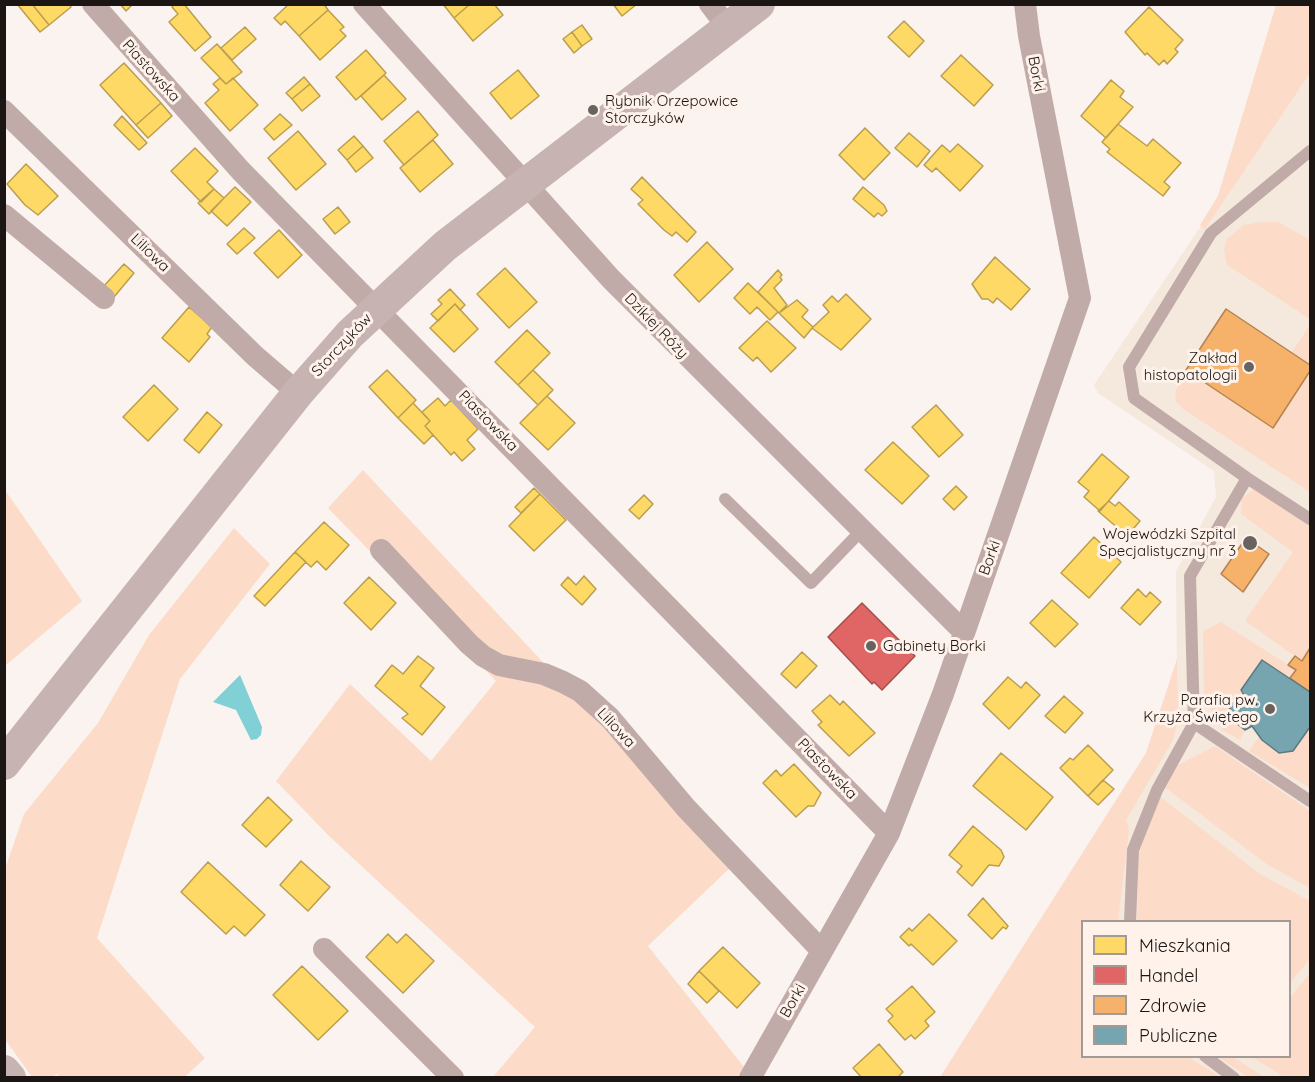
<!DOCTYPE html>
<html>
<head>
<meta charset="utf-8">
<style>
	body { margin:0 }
	#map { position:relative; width:1315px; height:1082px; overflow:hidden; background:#faf3ef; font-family:Quicksand,sans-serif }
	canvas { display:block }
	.frame { position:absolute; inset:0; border:6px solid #1b1613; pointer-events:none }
	.legend { position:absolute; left:1081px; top:920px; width:210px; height:138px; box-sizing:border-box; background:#fef2eb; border:2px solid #a39a95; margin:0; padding:8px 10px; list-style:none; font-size:18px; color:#1b1613 }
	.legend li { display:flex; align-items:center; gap:12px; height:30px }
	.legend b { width:30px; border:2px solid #a39a95 }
</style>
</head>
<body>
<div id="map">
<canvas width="1315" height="1082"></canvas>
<div class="frame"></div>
<ul class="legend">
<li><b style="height:16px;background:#ffd966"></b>Mieszkania</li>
<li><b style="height:16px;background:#e06666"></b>Handel</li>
<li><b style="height:16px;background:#f6b26b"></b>Zdrowie</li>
<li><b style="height:16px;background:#76a5af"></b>Publiczne</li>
</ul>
</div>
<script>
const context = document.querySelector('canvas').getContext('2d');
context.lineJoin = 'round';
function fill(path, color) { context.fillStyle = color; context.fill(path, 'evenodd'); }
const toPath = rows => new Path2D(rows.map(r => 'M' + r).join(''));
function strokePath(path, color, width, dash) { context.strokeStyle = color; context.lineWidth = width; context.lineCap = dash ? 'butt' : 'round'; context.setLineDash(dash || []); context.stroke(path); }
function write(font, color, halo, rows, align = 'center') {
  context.font = font + ' Quicksand,sans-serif'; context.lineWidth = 6; context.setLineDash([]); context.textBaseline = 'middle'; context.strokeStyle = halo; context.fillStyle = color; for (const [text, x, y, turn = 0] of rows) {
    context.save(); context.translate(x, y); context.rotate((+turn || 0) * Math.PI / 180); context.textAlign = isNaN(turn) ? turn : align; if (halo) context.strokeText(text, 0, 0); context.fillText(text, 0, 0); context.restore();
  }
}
const medical = toPath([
	[1276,5,1310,5,1310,1077,940,1078,1146,753,1177,660,1176,571,1216,497,1214,471,1098,393,1094,385,1201,226,1218,196],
	[1082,922,1290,922,1290,1056,1082,1056]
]);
const green = toPath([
	[1276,5,1310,5,1310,73,1205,229,1200,225,1218,196],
	[1262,222,1278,222,1310,240,1310,319,1227,265,1224,250,1227,239,1244,225],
	[1310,325,1310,365,1292,352],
	[1186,370,1273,427,1310,371,1310,492,1183,409,1175,400,1176,390],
	[363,470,733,865,648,946,744,1067,738,1077,493,1077,535,1027,328,835,276,781,350,684,431,761,496,681,328,508],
	[1254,489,1310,522,1310,648,1302,661,1245,621,1293,552,1241,514,1242,499],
	[5,490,82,601,5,666,4,666],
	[234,528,270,564,180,679,97,938,205,1058,185,1077,60,1078,57,1074,53,1077,32,1077,4,1038,5,869,24,814,98,723,149,635],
	[1221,622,1296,670,1290,678,1261,660,1241,690,1245,697,1240,702,1245,730,1240,740,1222,730,1204,698,1203,631],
	[1177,659,1178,719,1173,740,1126,820,1129,830,1118,921,1082,922,1082,1056,1188,1057,1220,1077,940,1077,1146,753],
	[1310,727,1310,788,1249,751,1260,736,1279,753,1293,751],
	[1215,746,1310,811,1310,888,1268,865,1163,786,1178,765],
	[1158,795,1260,874,1310,901,1310,959,1290,983,1290,922,1137,922,1139,832],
	[1310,973,1310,1077,1284,1077,1252,1057,1290,1056,1290,998],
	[1218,1057,1233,1057,1264,1077,1248,1077]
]);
const water = toPath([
	[240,675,262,727,261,735,257,739,251,740,236,710,213,702]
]);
const homes = toPath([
	[17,4,32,4,49,25,40,32,17,4],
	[32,4,70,4,71,7,49,25,32,4],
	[120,4,133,4,126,11,120,4],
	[174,4,184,4,211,37,195,51,169,22,178,14,172,7,174,4],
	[289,4,324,4,328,10,299,36,285,21,281,25,274,18,289,4],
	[443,4,470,4,454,18,443,4],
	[470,4,494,4,503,15,473,41,454,18,470,4],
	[613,4,637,4,622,16,613,4],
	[1149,7,1183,40,1175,49,1178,52,1167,64,1164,60,1159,65,1147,53,1145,55,1125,32,1149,7],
	[328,10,344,27,340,30,346,36,320,60,299,36,328,10],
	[904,21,924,41,909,57,888,37,904,21],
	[582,25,592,39,582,46,572,32,582,25],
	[245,27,256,39,232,60,221,48,245,27],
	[572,32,582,46,574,53,563,39,572,32],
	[217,44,242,72,226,84,201,58,217,44],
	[366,50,386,73,356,100,336,77,366,50],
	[961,55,993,85,974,106,941,76,961,55],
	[124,63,161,103,136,125,100,85,124,63],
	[518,70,539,96,511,119,490,93,518,70],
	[384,75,406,99,382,120,361,96,384,75],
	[304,77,310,84,292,99,286,93,304,77],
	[220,78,226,84,233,78,258,105,230,131,205,103,219,90,213,84,220,78],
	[1111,80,1124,91,1120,97,1133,107,1106,138,1081,116,1111,80],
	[310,84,320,96,302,111,292,99,310,84],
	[161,103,172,116,148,138,136,125,161,103],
	[418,111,438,135,404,165,384,141,418,111],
	[280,114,292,125,274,140,264,129,280,114],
	[122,116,147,143,139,150,114,125,122,116],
	[1118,124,1147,146,1153,139,1181,163,1164,182,1170,187,1163,196,1107,152,1110,149,1102,142,1118,124],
	[865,128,890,153,864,180,839,155,865,128],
	[298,131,326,164,296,190,268,158,298,131],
	[909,133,930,151,917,167,895,148,909,133],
	[354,136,363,146,347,160,338,150,354,136],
	[433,140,453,164,420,192,400,168,433,140],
	[958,144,983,166,960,191,936,168,932,172,924,165,942,145,950,152,958,144],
	[363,146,373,158,356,172,347,160,363,146],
	[195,148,218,171,207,182,214,189,201,202,171,171,195,148],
	[26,164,58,196,38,215,25,205,7,184,26,164],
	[642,177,696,232,687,242,676,232,672,236,664,230,638,204,643,200,631,189,642,177],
	[235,187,251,202,227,226,211,211,235,187],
	[863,187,884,205,887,211,882,216,878,213,874,217,853,199,863,187],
	[214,189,224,198,209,214,198,203,214,189],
	[338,207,350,222,335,234,323,219,338,207],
	[244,228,255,238,237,254,227,244,244,228],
	[279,230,302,255,278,278,254,253,279,230],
	[707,242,733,269,699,302,674,275,707,242],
	[995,257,1030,289,1011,310,997,298,993,303,988,299,982,299,972,284,995,257],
	[124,264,134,273,114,297,103,287,124,264],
	[505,268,537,302,509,328,477,294,505,268],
	[778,270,782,275,780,277,782,280,774,288,787,305,779,313,758,292,778,270],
	[748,283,778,312,770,320,757,307,750,314,734,298,748,283],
	[450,289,465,305,460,310,455,304,438,321,431,314,442,304,438,300,450,289],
	[846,294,871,319,841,350,812,328,829,312,823,305,832,296,838,302,846,294],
	[797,300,808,310,802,317,813,327,804,338,779,313,797,300],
	[455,304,478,329,454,352,430,328,455,304],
	[189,307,212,327,207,334,210,337,189,362,162,338,189,307],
	[767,321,796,348,771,372,757,357,753,361,739,348,767,321],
	[527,330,550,353,518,385,495,362,527,330],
	[387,370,416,400,398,418,369,387,387,370],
	[533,370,553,390,538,405,518,385,533,370],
	[154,385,178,409,148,441,123,417,154,385],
	[547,396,575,423,548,450,520,423,547,396],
	[438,398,445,406,451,400,478,429,467,440,475,449,462,461,454,452,451,455,425,426,430,421,422,412,438,398],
	[413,403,430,421,425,426,433,435,424,444,398,418,413,403],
	[936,405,963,435,939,457,912,427,936,405],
	[207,412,222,425,199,453,184,440,207,412],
	[893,442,929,476,902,504,865,470,893,442],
	[1102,454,1129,477,1100,511,1084,497,1089,491,1078,482,1102,454],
	[956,486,967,497,954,510,943,499,956,486],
	[534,488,540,494,521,513,515,507,534,488],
	[540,494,566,520,534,551,509,526,540,494],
	[644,495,653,504,639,519,629,510,644,495],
	[1109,501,1115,506,1119,502,1140,521,1127,536,1098,511,1109,501],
	[324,522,349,545,326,570,317,561,311,567,295,552,324,522],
	[1094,537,1121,562,1089,598,1061,573,1094,537],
	[295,552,306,562,265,606,254,596,295,552],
	[584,576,596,589,582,605,561,585,568,577,576,585,584,576],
	[369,577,396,603,371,630,344,603,369,577],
	[1138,589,1146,597,1150,592,1161,602,1140,625,1121,608,1138,589],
	[1052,600,1078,624,1055,647,1030,623,1052,600],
	[802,652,817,666,796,688,781,674,802,652],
	[418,656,434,668,420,686,445,707,422,735,402,718,408,714,375,686,392,665,403,674,418,656],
	[1008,677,1021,688,1026,682,1040,695,1009,729,983,704,1008,677],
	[830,695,840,705,843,701,875,733,849,756,818,725,822,722,812,711,830,695],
	[1064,696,1083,713,1065,733,1045,716,1064,696],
	[1088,745,1113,770,1088,796,1060,768,1070,758,1073,760,1088,745],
	[1001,753,1053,797,1026,830,973,786,1001,753],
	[794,764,821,793,814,806,808,806,796,817,763,783,776,770,781,776,794,764],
	[1103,780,1114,789,1098,805,1088,796,1103,780],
	[268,797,292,820,266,847,242,825,268,797],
	[973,826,1001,850,1004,857,999,866,989,865,972,886,957,872,962,866,949,855,973,826],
	[301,861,330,887,308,911,280,885,301,861],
	[208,862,265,915,245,936,234,926,226,934,181,892,208,862],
	[983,898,1008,926,1006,929,1003,927,992,939,968,915,983,898],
	[929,914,957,941,933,965,911,944,909,946,900,937,909,928,912,931,929,914],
	[388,934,397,943,406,934,434,961,403,993,366,957,388,934],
	[723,947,760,983,737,1008,699,971,723,947],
	[302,966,348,1011,318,1040,273,995,302,966],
	[699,971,719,991,707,1003,688,984,699,971],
	[912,986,935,1012,925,1021,929,1026,915,1039,911,1035,905,1040,888,1021,893,1016,886,1009,912,986],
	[879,1044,903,1072,897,1078,862,1078,853,1068,879,1044]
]);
const shops = toPath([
	[862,603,915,656,882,690,874,682,872,684,828,637,862,603]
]);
const health = toPath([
	[1226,309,1310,365,1310,371,1273,428,1186,370,1226,309],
	[1246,538,1269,554,1243,592,1221,574,1246,538],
	[1310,648,1310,692,1290,678,1296,670,1288,665,1295,656,1302,661,1310,648]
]);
const public = toPath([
	[1262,660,1310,692,1310,727,1293,751,1279,753,1262,740,1252,726,1245,730,1226,715,1233,703,1240,702,1245,697,1241,690,1262,660]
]);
const lane = toPath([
	[1310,151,1211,233,1129,367,1134,398,1247,478,1310,519],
	[725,499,811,583,861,531],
	[1194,723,1310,801],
	[1130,922,1133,850,1157,790,1194,723,1190,576,1247,478],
	[1205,1056,1234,1078]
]);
const street = toPath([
	[93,4,241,171,889,833],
	[364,4,611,279,964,632],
	[710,4,728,28],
	[4,111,255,356,298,393],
	[4,215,104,298],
	[381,550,469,644,483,656,499,665,544,674,563,682,580,691,610,718,686,808,822,951],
	[324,949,453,1078],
	[750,1078,889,833,943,694,1080,298,1029,36,1025,4]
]);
const secondary = toPath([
	[4,764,298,393,350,334,445,246,759,4],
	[4,1071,10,1078]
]);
const markers = [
	[593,110,6,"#696360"],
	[1249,367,6,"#696360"],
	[1250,543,8,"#696360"],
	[871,646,6,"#696360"],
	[1270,709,6,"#696360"]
];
const streetNames = [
	["Piastowska",151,71,48],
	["Borki",1036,74,79],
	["Liliowa",150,253,44],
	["Dzikiej Róży",656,326,46],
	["Storczyków",342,345,-47],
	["Piastowska",488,421,46],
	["Borki",990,558,-70],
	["Liliowa",616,728,47],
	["Piastowska",827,769,46],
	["Borki",793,1001,-60]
];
const poiNames = [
	["Rybnik Orzepowice",605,101,"left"],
	["Storczyków",605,118,"left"],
	["Zakład",1237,358],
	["histopatologii",1237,375],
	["Wojewódzki Szpital",1236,534],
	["Specjalistyczny nr 3",1236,551],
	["Gabinety Borki",883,646,"left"],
	["Parafia pw.",1258,700],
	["Krzyża Świętego",1258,717]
];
fill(medical, '#f5e8dd');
fill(green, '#fcdcc8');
fill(water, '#81d0d6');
fill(homes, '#ffd966');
strokePath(homes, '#bb9e4d', 1.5);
fill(shops, '#e06666');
strokePath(shops, '#a54e4d', 1.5);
fill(health, '#f6b26b');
strokePath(health, '#b48351', 1.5);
fill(public, '#76a5af');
strokePath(public, '#5b7a80', 1.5);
strokePath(lane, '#c0aba8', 12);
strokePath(street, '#c0aba8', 22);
strokePath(secondary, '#c7b3b1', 32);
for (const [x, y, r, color] of markers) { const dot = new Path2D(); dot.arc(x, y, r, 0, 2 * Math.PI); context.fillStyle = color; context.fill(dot); strokePath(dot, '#fef2eb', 2); }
write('15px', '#1b1613', '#fef2eb', streetNames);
write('15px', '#1b1613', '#fef2eb', poiNames, 'right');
</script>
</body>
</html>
